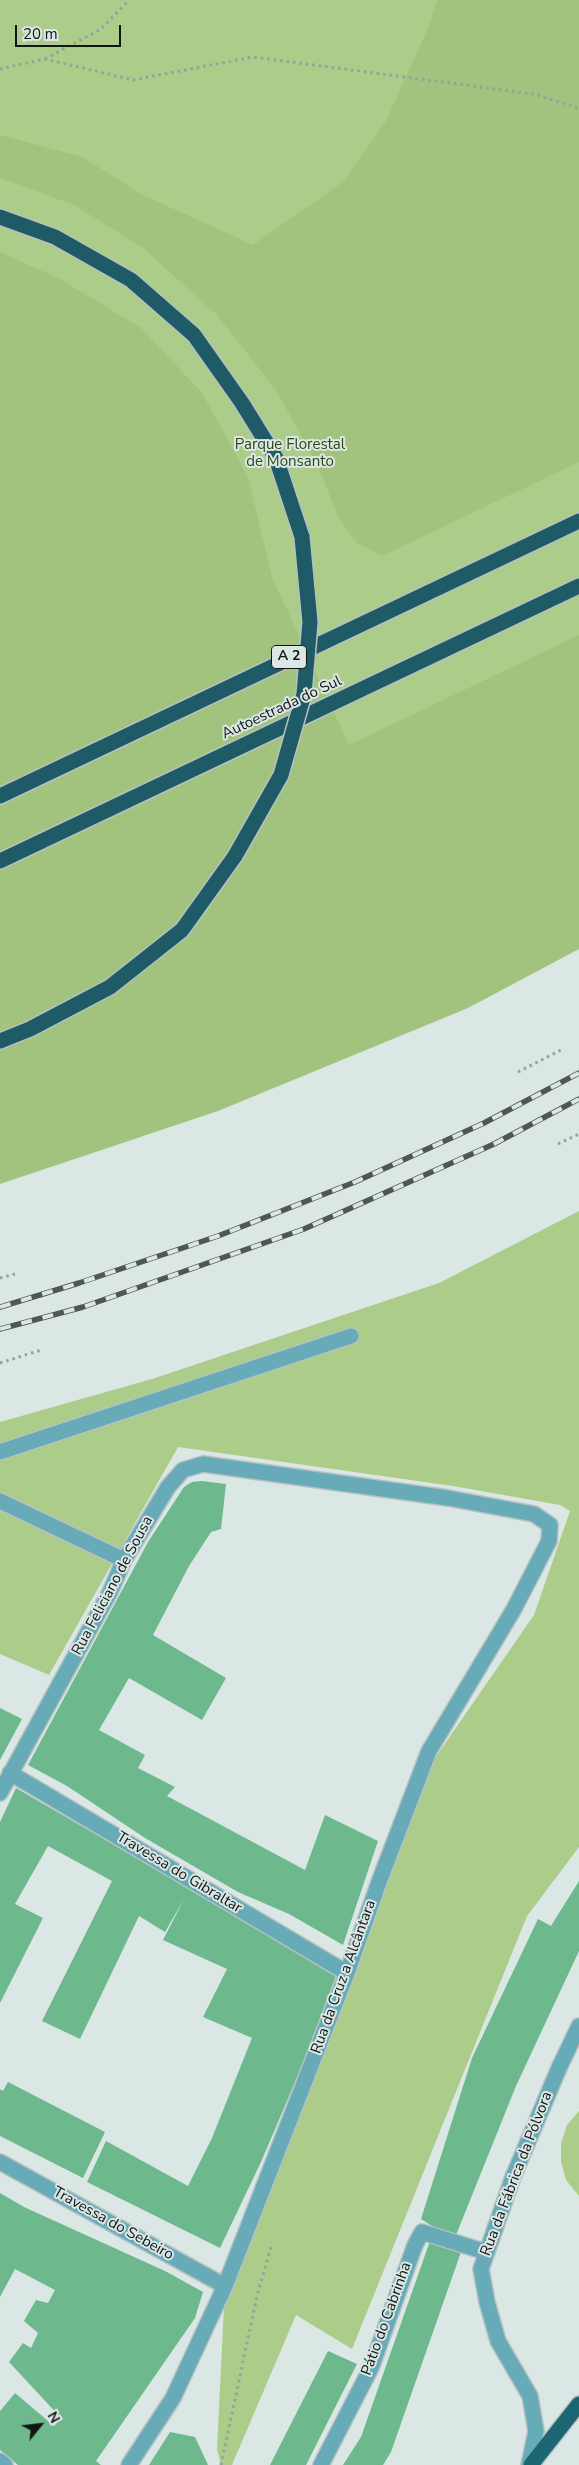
<!DOCTYPE html>
<html>
<head>
<meta charset="utf-8">
<style>
	body { margin:0 }
	#map { position:relative; width:579px; height:2465px; overflow:hidden; background:#dae7e5; font-family:"Nunito Sans",sans-serif }
	canvas { display:block }
	.north { position:absolute; left:15px; top:2400px; width:50px; height:50px; -webkit-text-stroke:4px #dae7e5; paint-order:stroke; rotate:61deg; font-size:14px; font-weight:700; line-height:20px; text-align:center; color:#111615 }
	.north::after { content:''; display:block; margin:auto; width:18px; height:22px; background:#111615; clip-path:polygon(50% 0,100% 100%,50% 72%,0 100%) }
	.scale { position:absolute; left:15px; top:25px; width:106px; height:22px; box-sizing:border-box; border:2px solid #111615; border-top:0; padding-left:6px; font-size:15px; line-height:18px; white-space:nowrap; color:#111615; -webkit-text-stroke:4px #dae7e5; paint-order:stroke }
</style>
</head>
<body>
<div id="map">
<canvas width="579" height="2465"></canvas>
<div class="north">N</div>
<div class="scale">20 m</div>
</div>
<script>
const context = document.querySelector('canvas').getContext('2d');
context.lineJoin = 'round';
function fill(path, color) { context.fillStyle = color; context.fill(path, 'evenodd'); }
const toPath = rows => new Path2D(rows.map(r => 'M' + r).join(''));
function strokePath(path, color, width, dash) { context.strokeStyle = color; context.lineWidth = width; context.lineCap = dash ? 'butt' : 'round'; context.setLineDash(dash || []); context.stroke(path); }
function write(font, color, halo, rows, align = 'center') {
  context.font = font + ' "Nunito Sans",sans-serif'; context.lineWidth = 4; context.setLineDash([]); context.textBaseline = 'middle'; context.strokeStyle = halo; context.fillStyle = color; for (const [text, x, y, turn = 0] of rows) {
    context.save(); context.translate(x, y); context.rotate((+turn || 0) * Math.PI / 180); context.textAlign = isNaN(turn) ? turn : align; if (halo) context.strokeText(text, 0, 0); context.fillText(text, 0, 0); context.restore();
  }
}
const green = toPath([
	[0,0,579,0,579,925,0,1059],
	[579,1211,579,1847,527,1916,352,2349,296,2315,232,2465,221,2465,217,2449,225,2286,357,1971,428,1768,534,1615,570,1511,560,1505,453,1486,178,1447,49,1675,0,1654,0,1422,152,1379,439,1283],
	[579,2111,579,2196,566,2180,561,2162,561,2143,567,2125]
]);
const forest = toPath([
	[437,0,579,0,579,462,382,556,357,543,339,519,318,466,276,390,216,314,143,248,74,205,0,178,0,135,82,157,141,194,253,245,343,182,386,121,429,26],
	[0,252,62,280,141,328,202,393,248,477,272,577,349,745,579,635,579,949,468,1008,218,1111,0,1184]
]);
const building = toPath([
	[202,1481,226,1484,221,1529,211,1532,189,1566,153,1635,226,1678,202,1720,129,1678,99,1730,145,1755,138,1768,175,1787,167,1796,305,1870,325,1815,378,1841,343,1945,289,1914,238,1892,145,1838,67,1786,28,1765,148,1542,184,1487,192,1482],
	[0,1708,22,1719,0,1760],
	[16,1788,249,1923,293,1945,337,1973,304,2061,261,2162,220,2248,87,2182,106,2141,188,2186,212,2138,252,2038,203,2017,227,1969,163,1940,184,1899,165,1932,139,1916,80,2039,42,2021,112,1881,48,1846,15,1904,43,1918,0,2003,0,1822],
	[579,1881,579,1951,516,2086,454,2240,421,2219,472,2058,538,1919,551,1926],
	[8,2082,105,2132,83,2178,0,2136,0,2089,3,2091],
	[0,2193,24,2207,165,2271,203,2292,195,2318,96,2461,101,2465,18,2465,0,2450,0,2411,15,2393,54,2426,61,2418,9,2362,23,2343,31,2348,38,2333,24,2321,36,2300,48,2303,55,2290,15,2269,0,2297],
	[430,2241,461,2252,391,2452,383,2465,343,2465,361,2437],
	[328,2351,357,2364,306,2465,270,2465],
	[170,2432,195,2437,208,2465,149,2465]
]);
const path = toPath([
	[45,59,101,29,129,0],
	[0,69,45,59,133,80,253,57,533,94,579,108],
	[518,1072,561,1050],
	[558,1144,579,1134],
	[0,1278,15,1274],
	[0,1363,41,1350],
	[221,2465,257,2296,272,2243]
]);
const service = toPath([
	[0,1452,351,1336],
	[0,1501,124,1560],
	[321,2465,371,2368,415,2245,422,2232,486,2252]
]);
const minor = toPath([
	[10,1773,347,1973],
	[0,1793,110,1592,124,1560,168,1487,183,1470,203,1464,448,1498,534,1514,550,1525,549,1541,514,1609,429,1751,379,1882,347,1973,225,2286,173,2398,129,2465],
	[0,2162,225,2286],
	[0,2461,5,2465],
	[529,2465,536,2431,530,2396,498,2341,487,2302,481,2269,513,2177,559,2068,579,2026]
]);
const trunk = toPath([
	[531,2465,579,2404]
]);
const motorway = toPath([
	[0,217,55,237,131,280,194,335,242,403,276,458,302,537],
	[0,796,579,521],
	[0,861,579,586],
	[0,1041,30,1029,110,987,182,930,235,856]
]);
const rail = toPath([
	[0,1307,79,1283,218,1236,355,1182,484,1123,579,1073],
	[0,1329,83,1307,304,1229,494,1144,579,1099]
]);
const motorwayBridge = toPath([
	[235,856,281,775,304,694,310,622,302,537]
]);
const shields = [
	[289,657,35]
];
const shieldNames = [
	["A 2",289,657]
];
const parkNames = [
	["Parque Florestal",290,445],
	["de Monsanto",290,462]
];
const streetNames = [
	["Autoestrada do Sul",282,708,-25],
	["Rua Feliciano de Sousa",113,1586,-62],
	["Travessa do Gibraltar",179,1873,31],
	["Rua da Cruz a Alcântara",344,1977,-70],
	["Rua da Fábrica da Pólvora",517,2174,-69],
	["Travessa do Sebeiro",113,2224,29],
	["Pátio do Cabrinha",387,2319,-70]
];
fill(green, '#accc89');
fill(forest, '#a2c37e');
fill(building, '#6db88c');
strokePath(service, '#b6c1c0', 18);
strokePath(minor, '#b6c1c0', 18);
strokePath(trunk, '#b6c1c0', 18);
strokePath(motorway, '#b6c1c0', 18);
strokePath(path, '#96a09f', 3, [2.5, 4]);
strokePath(service, '#67abb9', 15);
strokePath(minor, '#67abb9', 15);
strokePath(trunk, '#1c6674', 15);
strokePath(motorway, '#1e5b67', 15);
strokePath(rail, '#4f5655', 5.5);
strokePath(rail, '#dae7e5', 4, [11]);
strokePath(motorwayBridge, '#b6c1c0', 18, []);
strokePath(motorwayBridge, '#1e5b67', 15);
for (const [x, y, w] of shields) { const box = new Path2D(); box.roundRect(x - w / 2, y - 11.5, w, 23, 4); context.fillStyle = '#dae7e5'; context.fill(box); strokePath(box, '#111615', 1); }
write('bold 14px', '#111615', null, shieldNames);
write('15px', '#304514', '#dae7e5', parkNames);
write('15px', '#111615', '#dae7e5', streetNames);
</script>
</body>
</html>
